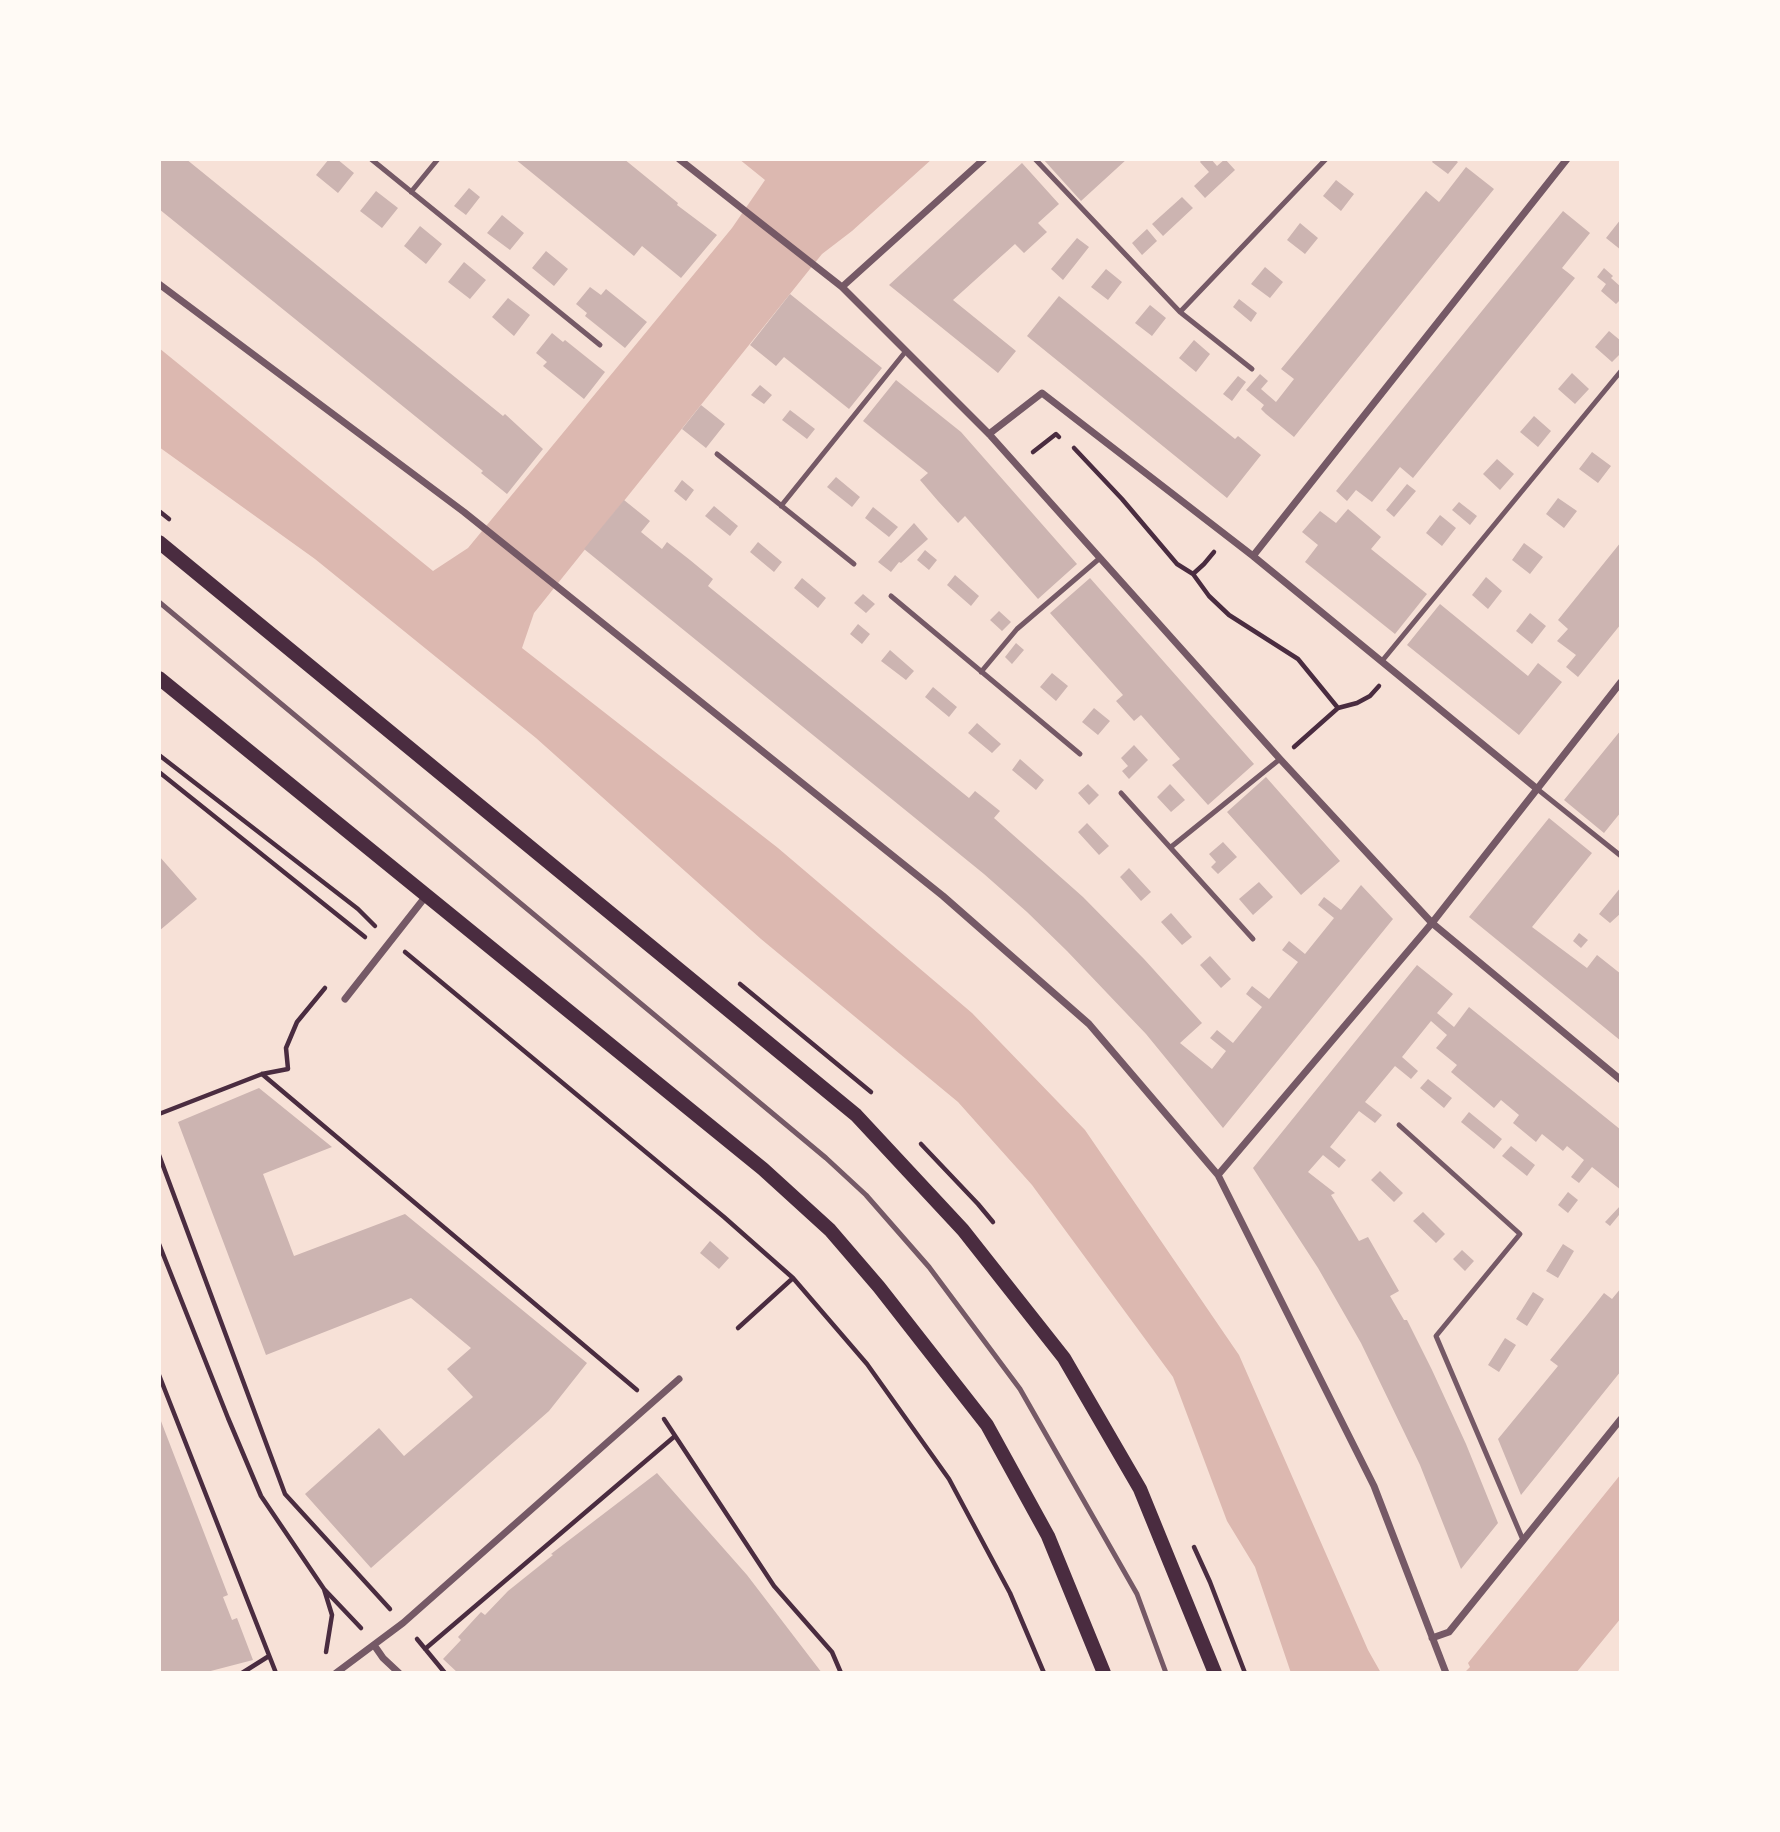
<!DOCTYPE html>
<html>
<head>
<meta charset="utf-8">
<style>
	body { margin:0 }
	#map { position:relative; width:1780px; height:1832px; overflow:hidden; background:#f7e1d7; font-family:"PT Sans Narrow",sans-serif }
	canvas { display:block }
	.frame { position:absolute; inset:0; border:161px solid #fffaf5; pointer-events:none }
</style>
</head>
<body>
<div id="map">
<canvas width="1780" height="1832"></canvas>
<div class="frame"></div>
</div>
<script>
const context = document.querySelector('canvas').getContext('2d');
context.lineJoin = 'round';
function fill(path, color) { context.fillStyle = color; context.fill(path, 'evenodd'); }
const toPath = rows => new Path2D(rows.map(r => 'M' + r).join(''));
function strokePath(path, color, width, dash) { context.strokeStyle = color; context.lineWidth = width; context.lineCap = dash ? 'butt' : 'round'; context.setLineDash(dash || []); context.stroke(path); }
const water = toPath([
	[739,159,932,159,852,231,822,254,534,613,522,648,778,848,972,1013,1085,1130,1239,1355,1368,1650,1381,1673,1291,1673,1255,1567,1227,1521,1173,1377,1032,1185,958,1102,761,939,536,738,315,559,159,447,159,348,433,571,468,548,732,228,765,180],
	[1621,1474,1621,1618,1576,1673,1464,1673,1470,1667,1468,1663]
]);
const building = toPath([
	[159,159,186,159,503,416,505,414,543,449,507,494,481,473,483,471,159,209],
	[329,159,337,159,354,173,338,193,316,175],
	[515,159,624,159,678,203,677,205,717,235,681,278,642,246,634,256],
	[1043,159,1127,159,1081,201],
	[1202,159,1211,159,1217,166,1225,159,1235,170,1205,198,1194,186,1209,172,1200,162],
	[1434,159,1454,159,1458,162,1448,174,1432,162],
	[1022,163,1059,204,1038,223,1047,232,1024,253,1015,244,953,300,1016,351,998,373,889,285],
	[1466,167,1494,189,1294,437,1266,414,1261,409,1264,405,1246,390,1260,374,1268,381,1261,389,1276,402,1294,379,1281,369,1300,346,1426,191,1439,202],
	[1336,180,1354,194,1341,211,1323,196],
	[469,188,480,197,466,215,454,206],
	[376,191,398,208,382,228,360,211],
	[1182,197,1193,208,1163,236,1152,224],
	[1563,211,1590,233,1562,268,1575,278,1413,478,1400,467,1372,502,1356,490,1347,501,1336,491],
	[502,215,524,233,510,250,487,233],
	[1621,219,1621,250,1606,238],
	[1300,223,1318,238,1305,254,1287,240],
	[420,226,442,244,426,264,404,246],
	[1147,229,1157,241,1142,255,1132,243],
	[1077,238,1089,247,1063,280,1051,269],
	[546,251,568,269,554,286,532,268],
	[464,262,486,280,470,299,448,282],
	[1265,267,1283,282,1270,298,1251,284],
	[1604,268,1613,276,1611,278,1621,287,1621,299,1616,304,1601,291,1606,284,1597,277],
	[1106,269,1122,282,1108,300,1091,287],
	[590,287,601,295,606,289,647,322,625,348,585,316,587,313,576,304],
	[790,294,882,368,849,409,784,357,776,366,750,345],
	[1059,296,1235,439,1238,436,1261,455,1227,498,1027,336],
	[508,298,530,315,514,336,492,317],
	[1239,299,1257,313,1251,322,1233,307],
	[1150,305,1166,318,1152,336,1135,323],
	[1609,331,1621,341,1621,353,1612,362,1595,347],
	[552,333,563,342,565,340,605,372,584,399,543,366,547,362,536,353],
	[1194,340,1210,354,1196,372,1179,358],
	[1572,373,1589,389,1575,404,1558,389],
	[1238,376,1246,382,1232,401,1223,394],
	[896,380,961,432,1077,564,1038,599,965,516,958,523,938,501,920,480,928,473,863,421],
	[760,385,772,395,764,404,751,395],
	[701,405,725,424,706,448,682,429],
	[790,410,815,429,807,439,782,420],
	[1534,416,1551,431,1538,447,1520,432],
	[1592,452,1611,466,1598,483,1579,469],
	[1497,459,1514,474,1500,490,1483,474],
	[836,477,860,497,852,507,827,487],
	[682,480,694,490,686,501,674,491],
	[1407,484,1416,491,1394,517,1386,510],
	[1558,498,1577,511,1564,528,1546,514],
	[624,500,650,521,641,532,662,549,667,542,690,560,713,579,708,586,969,798,975,791,1000,811,994,818,1083,897,1144,959,1202,1023,1180,1043,1212,1069,1226,1051,1210,1038,1217,1030,1233,1043,1262,1007,1246,994,1252,986,1269,999,1298,962,1282,950,1289,941,1305,954,1334,918,1318,905,1324,897,1341,910,1361,885,1393,919,1223,1128,1146,1034,1067,951,1027,912,984,874,584,549],
	[1459,502,1477,516,1470,525,1452,510],
	[714,506,738,526,730,536,705,516],
	[873,507,898,527,889,537,865,518],
	[1348,509,1381,537,1371,549,1427,594,1395,634,1305,562,1318,545,1302,532,1320,511,1336,523],
	[1440,515,1456,528,1442,546,1426,533],
	[914,523,928,539,901,563,899,562,891,572,878,562],
	[758,542,782,562,774,572,750,552],
	[1621,542,1621,624,1578,677,1566,667,1576,655,1557,641,1568,629,1558,620],
	[1524,543,1543,557,1530,574,1512,560],
	[925,550,937,560,929,570,917,560],
	[955,575,979,596,971,606,947,585],
	[1486,577,1502,591,1488,609,1472,595],
	[802,578,826,598,818,608,794,588],
	[1090,578,1254,764,1208,805,1172,765,1180,759,1141,715,1134,721,1116,701,1123,695,1050,613],
	[863,594,875,604,866,613,854,603],
	[1440,604,1528,676,1538,663,1562,682,1519,735,1407,645],
	[999,611,1011,622,1002,631,990,620],
	[1530,613,1546,626,1532,644,1516,631],
	[858,624,870,634,862,644,850,634],
	[1016,643,1024,650,1012,664,1005,657],
	[890,650,914,671,906,680,881,661],
	[1052,673,1068,686,1056,701,1040,687],
	[933,687,957,707,949,717,925,697],
	[1094,708,1110,721,1098,735,1082,722],
	[977,723,1001,744,992,753,968,733],
	[1621,730,1621,812,1604,833,1564,800],
	[1134,745,1148,760,1129,779,1122,771,1128,766,1121,758],
	[1020,759,1044,780,1036,790,1012,770],
	[1266,777,1340,861,1301,895,1227,812],
	[1088,784,1099,795,1089,805,1078,793],
	[1170,784,1185,800,1171,812,1157,797],
	[1549,818,1592,853,1532,927,1587,968,1597,955,1621,974,1621,1041,1469,917],
	[1087,823,1109,846,1099,855,1078,832],
	[1223,842,1237,857,1218,874,1211,867,1216,862,1209,854],
	[159,856,197,899,159,931],
	[1129,868,1151,892,1141,901,1120,877],
	[1259,882,1273,897,1253,915,1239,899],
	[1621,887,1621,913,1610,923,1599,914],
	[1171,913,1192,937,1182,945,1161,922],
	[1579,933,1588,940,1581,948,1573,941],
	[1210,956,1231,979,1221,988,1200,965],
	[1417,965,1453,994,1437,1013,1454,1027,1469,1007,1621,1130,1621,1190,1592,1167,1579,1183,1571,1177,1584,1160,1567,1146,1563,1151,1542,1134,1536,1142,1513,1123,1519,1115,1501,1100,1494,1108,1451,1072,1457,1065,1436,1048,1447,1035,1431,1021,1402,1057,1418,1071,1411,1079,1395,1066,1365,1102,1382,1115,1375,1123,1359,1111,1330,1147,1346,1160,1339,1168,1323,1155,1308,1172,1335,1193,1331,1195,1359,1241,1368,1237,1399,1291,1390,1296,1404,1320,1407,1320,1432,1370,1466,1444,1498,1523,1461,1569,1420,1465,1361,1343,1318,1268,1253,1168],
	[1428,1079,1452,1098,1444,1108,1420,1088],
	[259,1088,332,1147,263,1174,294,1256,405,1214,587,1363,549,1411,371,1568,305,1494,379,1428,404,1456,473,1397,447,1369,471,1348,411,1298,266,1355,178,1122],
	[1469,1112,1502,1139,1494,1149,1461,1122],
	[1511,1146,1535,1165,1527,1176,1502,1156],
	[1380,1171,1403,1193,1394,1202,1371,1180],
	[1568,1192,1578,1200,1568,1213,1558,1205],
	[1621,1205,1621,1217,1619,1215,1610,1226,1605,1222],
	[1423,1212,1445,1234,1436,1243,1413,1221],
	[710,1241,729,1258,719,1269,700,1253],
	[1563,1244,1574,1251,1558,1278,1546,1271],
	[1462,1250,1474,1261,1465,1271,1453,1259],
	[1621,1288,1621,1371,1521,1495,1498,1439,1558,1366,1550,1360,1586,1316,1604,1293,1612,1299],
	[1533,1292,1544,1299,1527,1326,1516,1319],
	[1505,1338,1516,1345,1499,1372,1488,1365],
	[159,1416,228,1595,223,1597,232,1620,237,1618,253,1660,203,1673,159,1673],
	[657,1473,747,1575,822,1673,458,1673,443,1659,461,1640,458,1637,481,1612,485,1615,508,1591,553,1555,551,1554]
]);
const path = toPath([
	[1074,448,1122,499,1177,564,1193,574,1209,596,1229,615,1298,659,1338,708],
	[1033,452,1056,434,1059,437],
	[159,511,169,519],
	[1193,574,1204,564,1214,552],
	[1294,747,1338,708,1357,703,1370,696,1379,686],
	[159,755,358,909,375,926],
	[159,772,365,937],
	[405,952,724,1217,793,1278,867,1364,949,1479,1010,1593,1044,1673],
	[740,984,871,1092],
	[262,1074,637,1390],
	[159,1114,262,1074,288,1069,286,1048,297,1022,325,988],
	[921,1144,978,1204,993,1222],
	[159,1155,285,1494,390,1609],
	[159,1244,228,1418,261,1496,324,1589,361,1628],
	[738,1328,793,1278],
	[159,1375,276,1673],
	[664,1419,774,1586,832,1652,841,1673],
	[1194,1547,1210,1582,1245,1673],
	[324,1589,332,1615,326,1652],
	[417,1639,445,1673],
	[425,1649,675,1436],
	[242,1673,269,1656]
]);
const service = toPath([
	[371,159,600,345],
	[1035,159,1180,312,1326,159],
	[411,192,438,159],
	[1180,312,1252,369],
	[717,454,854,564],
	[781,506,906,351],
	[891,596,1080,754],
	[159,602,826,1158,866,1195,929,1267,1020,1389,1137,1594,1166,1673],
	[1382,661,1621,371],
	[981,672,1017,629,1100,558],
	[1536,788,1621,856],
	[1121,793,1253,939],
	[1171,847,1280,759],
	[1399,1125,1520,1234,1436,1336,1523,1540]
]);
const minor = toPath([
	[679,159,842,287,989,434,1280,759,1432,923,1621,1080],
	[159,284,464,512,943,896,1089,1024,1218,1175,1374,1486,1446,1673],
	[842,287,984,159],
	[989,434,1042,393,1253,556,1536,788],
	[1253,556,1567,159],
	[345,999,426,896],
	[1218,1175,1432,923,1621,682],
	[1432,1638,1449,1632,1621,1419],
	[374,1645,383,1658,399,1673],
	[336,1673,403,1623,679,1379]
]);
const secondary = toPath([
	[159,542,856,1115,963,1230,1064,1358,1140,1489,1215,1673],
	[159,678,763,1169,830,1230,879,1287,987,1425,1048,1536,1104,1673]
]);
fill(water, '#dcb8b0');
fill(building, '#ccb4b1');
strokePath(path, '#4a2c40', 4.5);
strokePath(service, '#755966', 5);
strokePath(minor, '#755966', 7);
strokePath(secondary, '#4a2c40', 14);
</script>
</body>
</html>
